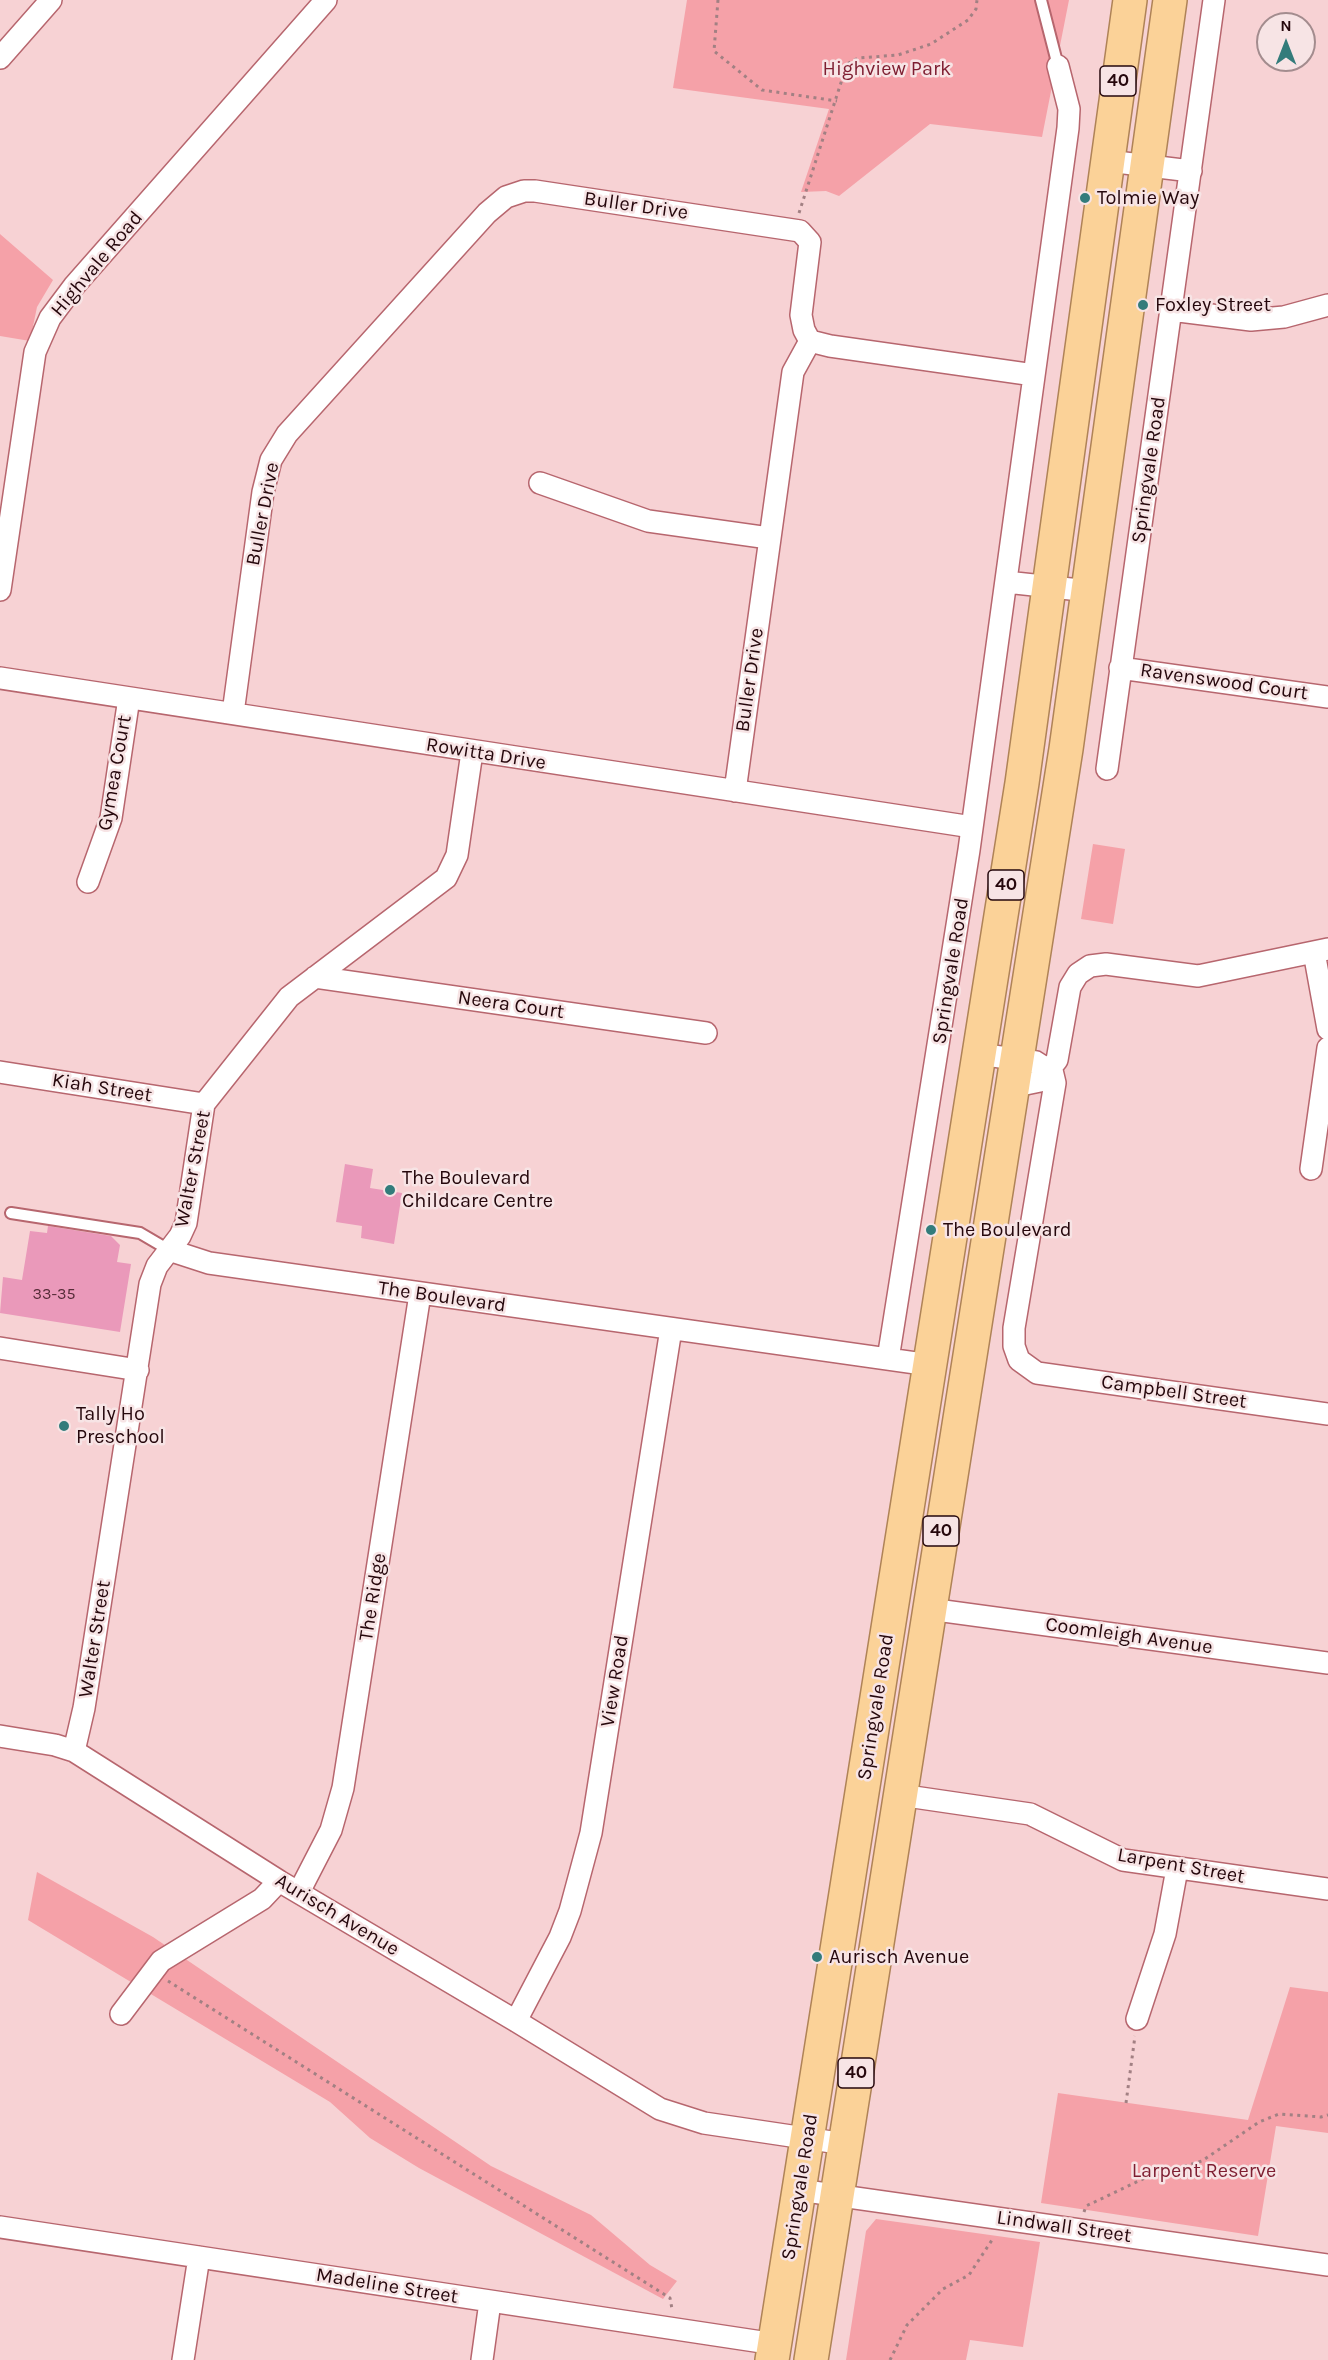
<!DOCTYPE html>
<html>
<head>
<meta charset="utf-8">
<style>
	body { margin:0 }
	#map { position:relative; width:1328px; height:2360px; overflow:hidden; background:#f7d2d4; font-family:Karla,sans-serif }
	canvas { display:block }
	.north { position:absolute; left:1256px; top:12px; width:60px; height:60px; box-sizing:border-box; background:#f7e4e5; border:2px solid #a38c8e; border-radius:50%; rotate:0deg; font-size:16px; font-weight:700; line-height:24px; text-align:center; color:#25070c }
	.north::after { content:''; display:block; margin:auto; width:21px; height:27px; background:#337c7b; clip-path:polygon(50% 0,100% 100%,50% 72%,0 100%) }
</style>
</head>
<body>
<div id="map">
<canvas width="1328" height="2360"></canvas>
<div class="north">N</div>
</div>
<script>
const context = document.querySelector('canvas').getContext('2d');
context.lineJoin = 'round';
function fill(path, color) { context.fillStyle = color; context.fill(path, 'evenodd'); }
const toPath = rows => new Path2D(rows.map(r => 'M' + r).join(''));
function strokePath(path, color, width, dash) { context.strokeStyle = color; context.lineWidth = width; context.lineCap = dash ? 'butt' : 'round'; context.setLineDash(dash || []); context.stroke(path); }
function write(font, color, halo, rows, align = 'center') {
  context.font = font + ' Karla,sans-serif'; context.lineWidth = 5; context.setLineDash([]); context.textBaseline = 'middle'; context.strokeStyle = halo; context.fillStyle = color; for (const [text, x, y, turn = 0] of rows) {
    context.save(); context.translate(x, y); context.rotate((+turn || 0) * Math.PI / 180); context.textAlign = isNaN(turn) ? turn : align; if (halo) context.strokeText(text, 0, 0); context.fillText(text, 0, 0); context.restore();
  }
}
const green = toPath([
	[687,0,1069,0,1042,137,930,124,839,196,826,191,801,192,829,109,673,88],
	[0,234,53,280,37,307,30,341,0,336],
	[1093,844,1125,849,1113,924,1081,919],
	[37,1872,153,1937,491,2166,591,2215,650,2265,677,2281,663,2299,419,2168,370,2138,330,2102,28,1920],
	[1290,1987,1328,1992,1328,2133,1276,2126,1258,2236,1041,2203,1058,2093,1248,2120],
	[876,2219,1040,2242,1023,2347,970,2340,966,2360,846,2360,866,2231]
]);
const building = toPath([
	[345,1164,373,1169,370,1188,402,1193,394,1244,361,1238,362,1226,336,1222],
	[48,1226,111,1236,120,1245,117,1262,131,1264,120,1332,0,1313,3,1277,22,1280,30,1231,47,1233]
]);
const path = toPath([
	[718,0,714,51,762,90,837,101],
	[799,213,847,64,858,58,898,55,931,44,968,20,976,9,977,0],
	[168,1981,670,2298,672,2309],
	[1126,2103,1135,2036],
	[1084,2212,1086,2206,1145,2178,1202,2161,1259,2122,1279,2114,1321,2117,1328,2115],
	[890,2360,907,2325,943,2289,969,2275,994,2237]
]);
const service = toPath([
	[1041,0,1058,66],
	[11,1213,140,1233,169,1250]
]);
const minor = toPath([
	[0,58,51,0],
	[1108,161,1191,171],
	[1171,310,1251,320,1284,317,1328,305],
	[810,341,830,346,1034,375],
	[540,483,648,521,769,538],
	[1006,582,1089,591],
	[0,590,35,352,50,318,74,286,326,0],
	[1120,668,1328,697],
	[0,678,972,827],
	[233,713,263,492,271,460,287,434,487,213,506,197,524,191,535,191,800,231,810,242,801,315,804,330,810,341],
	[1107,769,1214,0],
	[735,791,793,372,810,341],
	[88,882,111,818,129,698],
	[1314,952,1328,1029],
	[315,977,706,1033],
	[979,1054,1036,1062,1047,1069],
	[1051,1066,1055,1083,1014,1328,1014,1346,1019,1360,1037,1373,1328,1414],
	[0,1072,204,1104],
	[1011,1087,1040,1081,1057,1060,1070,987,1078,974,1090,966,1106,964,1198,976,1328,949],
	[1311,1169,1328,1048],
	[169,1250,209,1263,930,1365],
	[0,1348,138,1370],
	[888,1359,969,850,1068,128,1069,109,1058,66],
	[929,1609,1328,1663],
	[0,1736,55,1745,74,1751,279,1881,516,2021,660,2109,704,2123,845,2144],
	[74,1751,84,1708,150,1284,157,1266,180,1236,186,1223,204,1104,289,997,446,878,457,855,472,752],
	[900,1795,1030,1814,1123,1860,1328,1889],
	[299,1892,331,1830,343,1788,420,1294],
	[121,2014,161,1961,262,1899,279,1881],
	[1137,2019,1165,1934,1177,1869],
	[516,2021,560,1937,570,1911,591,1833,671,1329],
	[799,2190,1328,2265],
	[0,2227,775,2344],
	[183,2360,199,2257],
	[482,2360,490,2302]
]);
const trunk = toPath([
	[772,2360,1022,783,1130,0],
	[811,2360,1066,749,1170,0]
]);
const markers = [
	[1085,198,6,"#337c7b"],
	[1143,305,6,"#337c7b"],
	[390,1190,6,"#337c7b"],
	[931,1230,6,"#337c7b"],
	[64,1426,6,"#337c7b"],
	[817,1957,6,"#337c7b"]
];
const numberNames = [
	["33-35",54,1294]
];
const shields = [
	[1118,81,36],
	[1006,885,36],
	[941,1531,36],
	[856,2073,36]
];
const shieldNames = [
	["40",1118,81],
	["40",1006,885],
	["40",941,1531],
	["40",856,2073]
];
const parkNames = [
	["Highview Park",887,69],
	["Larpent Reserve",1204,2171]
];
const poiNames = [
	["Tolmie Way",1097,198],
	["Foxley Street",1155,305],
	["The Boulevard",402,1178],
	["Childcare Centre",402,1201],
	["The Boulevard",943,1230],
	["Tally Ho",76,1414],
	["Preschool",76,1437],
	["Aurisch Avenue",829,1957]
];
const streetNames = [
	["Buller Drive",636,206,8],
	["Highvale Road",97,264,-50],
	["Springvale Road",1149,470,-82],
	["Buller Drive",263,514,-79],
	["Buller Drive",750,680,-82],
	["Ravenswood Court",1224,682,8],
	["Rowitta Drive",486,754,9],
	["Gymea Court",115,773,-80],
	["Springvale Road",951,971,-81],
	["Neera Court",511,1005,8],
	["Kiah Street",102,1088,9],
	["Walter Street",193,1169,-79],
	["The Boulevard",442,1297,8],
	["Campbell Street",1174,1392,8],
	["The Ridge",373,1597,-81],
	["Coomleigh Avenue",1129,1636,8],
	["Walter Street",95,1639,-81],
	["View Road",615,1681,-81],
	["Springvale Road",876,1707,-81],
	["Larpent Street",1181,1866,10],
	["Aurisch Avenue",337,1915,31],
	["Springvale Road",800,2187,-81],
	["Lindwall Street",1064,2227,8],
	["Madeline Street",387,2286,9]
];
fill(green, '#f5a1a8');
fill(building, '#ea99ba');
strokePath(service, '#b7666e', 14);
strokePath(minor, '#b7666e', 24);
strokePath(trunk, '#af8357', 36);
strokePath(path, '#a28083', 3, [3, 4.5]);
strokePath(service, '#fff', 10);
strokePath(minor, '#fff', 21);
strokePath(trunk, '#fbd298', 33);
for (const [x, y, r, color] of markers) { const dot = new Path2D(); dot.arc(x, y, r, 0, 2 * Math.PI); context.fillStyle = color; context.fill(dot); strokePath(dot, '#f7e4e5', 2); }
write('16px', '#562c38', null, numberNames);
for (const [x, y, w] of shields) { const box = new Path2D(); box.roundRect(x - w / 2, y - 15, w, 30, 4.5); context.fillStyle = '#f7e4e5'; context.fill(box); strokePath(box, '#25070c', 1.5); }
write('bold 18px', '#25070c', null, shieldNames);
write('20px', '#7e1e31', '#f7e4e5', parkNames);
write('20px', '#25070c', '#f7e4e5', poiNames, 'left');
write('20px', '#25070c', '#f7e4e5', streetNames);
</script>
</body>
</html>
